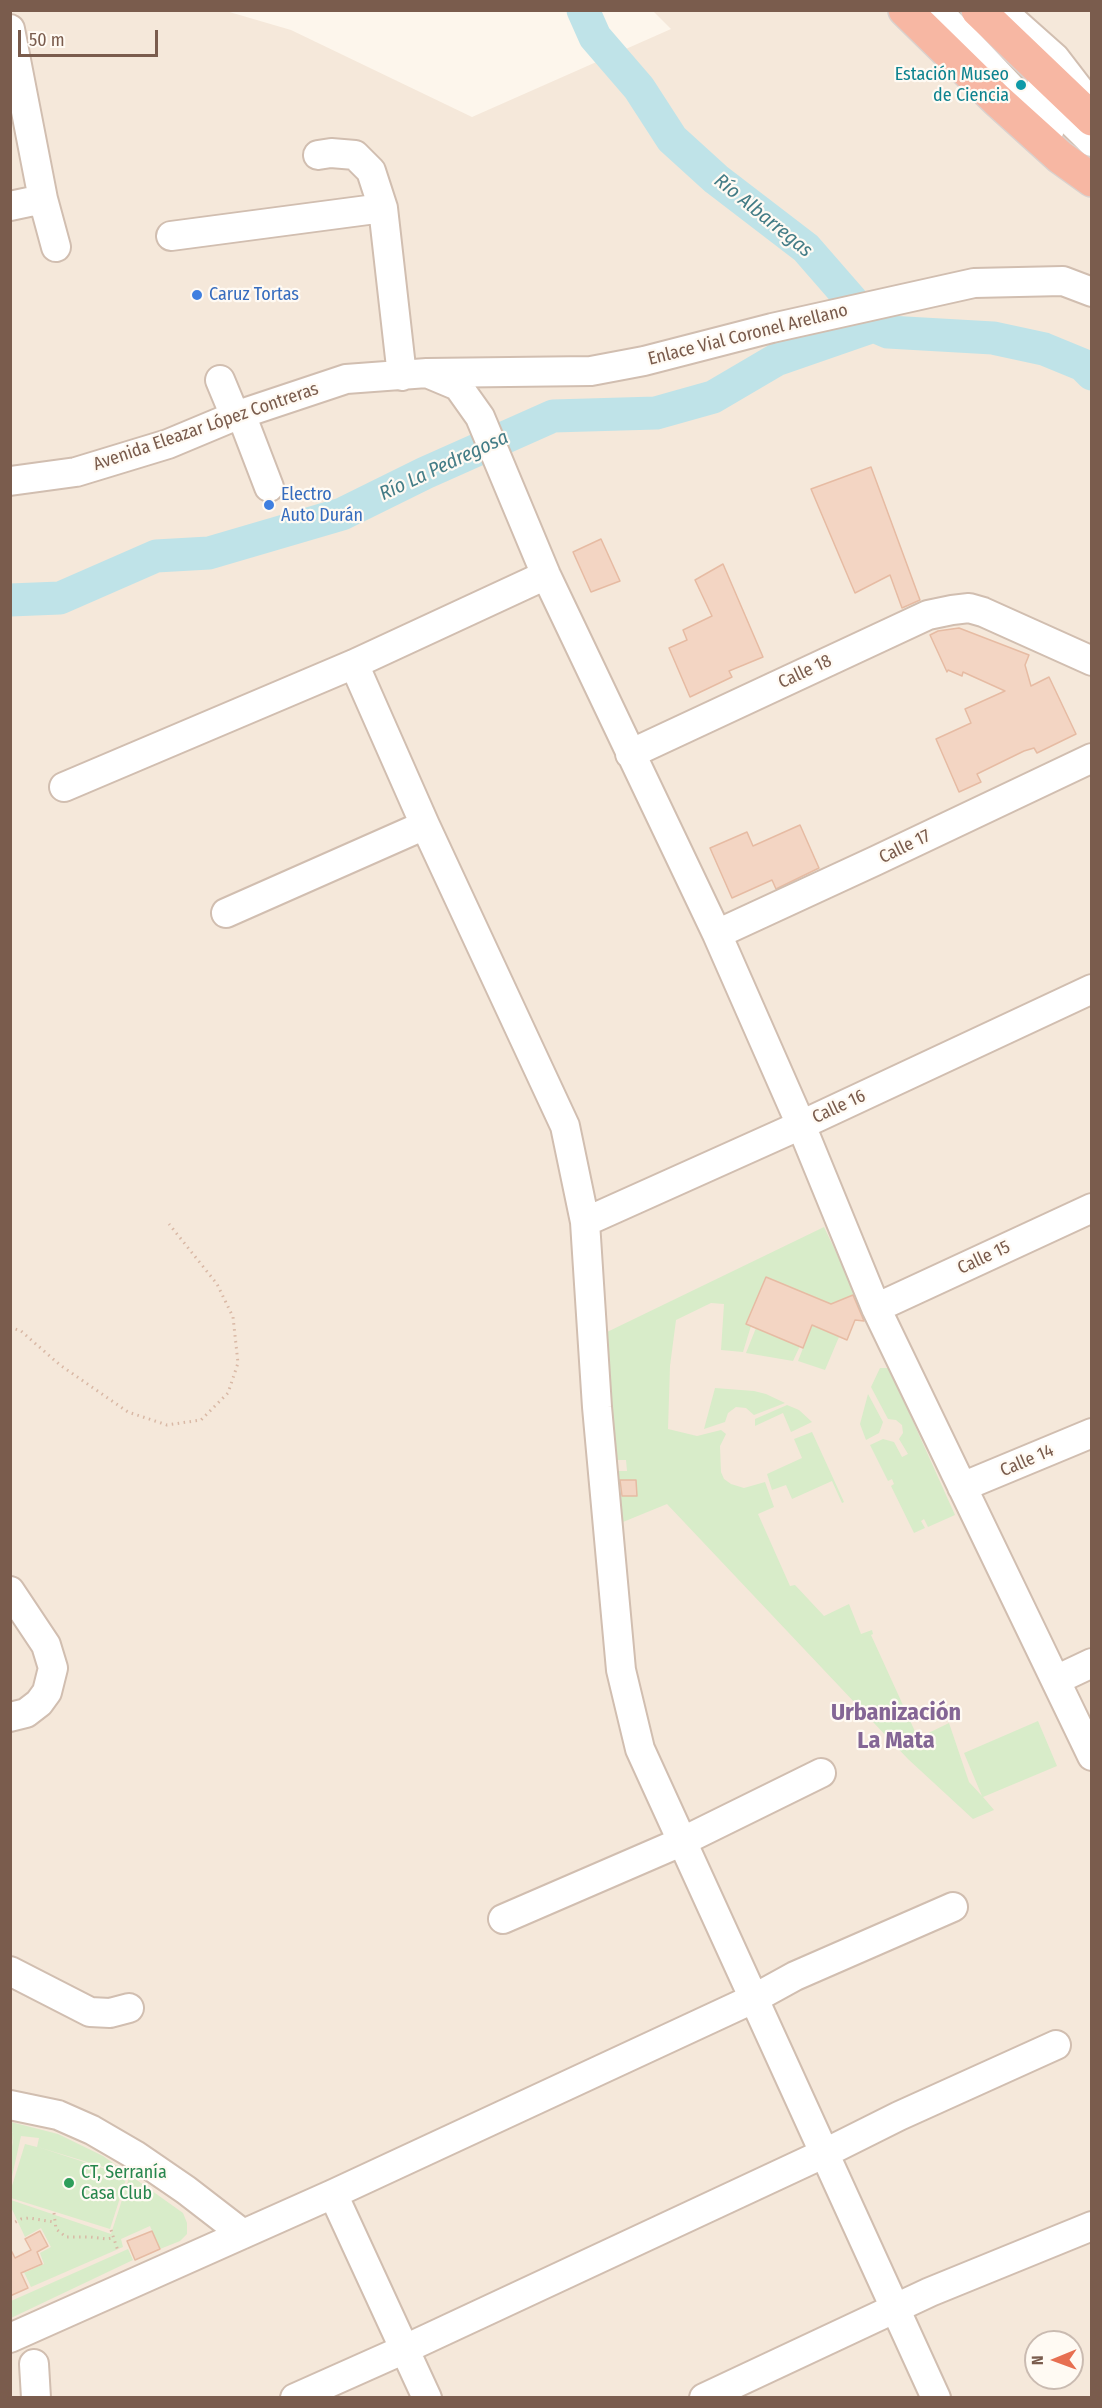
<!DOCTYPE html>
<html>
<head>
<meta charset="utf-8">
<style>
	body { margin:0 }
	#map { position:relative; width:1102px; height:2408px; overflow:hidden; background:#fdf6ec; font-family:"Fira Sans Condensed",sans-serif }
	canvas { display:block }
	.frame { position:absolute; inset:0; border:12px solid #7a5c4d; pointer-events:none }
	.north { position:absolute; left:1024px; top:2330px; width:60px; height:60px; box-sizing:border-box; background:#fffaf3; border:2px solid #cabbb1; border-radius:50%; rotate:269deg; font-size:16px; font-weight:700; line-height:24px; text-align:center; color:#7a5c4d }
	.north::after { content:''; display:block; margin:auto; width:21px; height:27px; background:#e76f51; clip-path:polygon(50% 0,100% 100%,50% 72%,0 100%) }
	.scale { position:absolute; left:18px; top:30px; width:140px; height:27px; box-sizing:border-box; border:3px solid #7a5c4d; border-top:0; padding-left:8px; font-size:18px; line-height:21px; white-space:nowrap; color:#7a5c4d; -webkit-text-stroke:4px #fffaf3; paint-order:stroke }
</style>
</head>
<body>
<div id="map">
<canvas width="1102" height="2408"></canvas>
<div class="frame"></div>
<div class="north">N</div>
<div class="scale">50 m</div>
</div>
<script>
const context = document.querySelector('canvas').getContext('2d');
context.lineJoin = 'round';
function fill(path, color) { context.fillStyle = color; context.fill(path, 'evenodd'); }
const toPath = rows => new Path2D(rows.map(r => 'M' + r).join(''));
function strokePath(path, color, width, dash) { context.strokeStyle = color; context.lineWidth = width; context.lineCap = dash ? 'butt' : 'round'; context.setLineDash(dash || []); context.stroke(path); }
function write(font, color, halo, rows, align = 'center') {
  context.font = font + ' "Fira Sans Condensed",sans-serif'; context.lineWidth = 4.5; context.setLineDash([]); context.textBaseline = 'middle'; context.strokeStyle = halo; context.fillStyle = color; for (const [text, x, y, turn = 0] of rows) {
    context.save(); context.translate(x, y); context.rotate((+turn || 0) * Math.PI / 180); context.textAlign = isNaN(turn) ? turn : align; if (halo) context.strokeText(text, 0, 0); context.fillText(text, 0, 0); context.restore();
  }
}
const residential = toPath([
	[10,11,226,11,291,30,472,117,671,29,653,11,1091,11,1091,2397,11,2397],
	[1036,2342,1072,2342,1072,2378,1036,2378]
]);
const green = toPath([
	[824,1227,856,1294,843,1299,849,1315,822,1300,766,1277,747,1324,751,1326,743,1352,721,1350,724,1304,711,1303,676,1320,670,1366,668,1429,697,1436,721,1430,726,1434,720,1446,721,1472,724,1479,731,1484,744,1488,765,1482,774,1507,758,1514,790,1586,795,1585,824,1616,849,1604,861,1634,872,1630,873,1634,871,1635,918,1738,949,1723,969,1782,982,1796,964,1753,1038,1721,1057,1766,983,1797,994,1810,973,1819,908,1759,667,1504,623,1522,620,1496,637,1496,636,1481,619,1480,618,1471,627,1471,626,1460,617,1460,605,1333],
	[812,1325,839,1337,825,1370,798,1361],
	[756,1328,800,1346,793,1361,746,1353],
	[880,1368,889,1368,955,1515,928,1527,924,1519,921,1521,925,1528,914,1533,891,1486,894,1484,892,1479,888,1481,870,1445,883,1439,894,1442,902,1457,908,1454,899,1439,903,1433,902,1425,896,1420,888,1419,871,1387],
	[715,1388,754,1391,766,1394,785,1403,754,1415,746,1408,736,1407,728,1413,725,1422,704,1429],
	[868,1394,883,1422,879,1433,866,1440,860,1424],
	[787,1405,799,1410,812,1422,791,1432,783,1413,755,1426,755,1419],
	[812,1432,844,1502,842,1503,832,1481,792,1499,786,1485,772,1490,767,1474,802,1458,794,1439],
	[11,2122,58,2134,103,2156,183,2213,187,2223,187,2234,180,2241,160,2249,150,2226,121,2239,123,2247,31,2287,17,2257,19,2257,26,2272,44,2264,40,2253,51,2247,41,2228,25,2237,11,2207,11,2200,111,2234,130,2175,38,2147,127,2176,110,2229,11,2198,11,2189,25,2144,37,2147,39,2138,21,2136,11,2181,11,2152,14,2134,11,2147,11,2133,13,2133,11,2132],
	[128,2249,133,2260,11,2318,11,2301]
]);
const river = toPath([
	[583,10,595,37,639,88,672,139,716,179,806,248,874,326,888,332,993,338,1044,349,1083,365,1092,374],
	[10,600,60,598,156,556,209,553,342,514,425,473,553,416,656,413,713,397,776,360,874,326]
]);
const building = toPath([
	[871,467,920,600,902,608,890,575,855,593,811,489,871,467],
	[601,539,620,581,591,592,573,552,601,539],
	[723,564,763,657,729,671,732,677,690,697,669,648,687,640,683,630,712,616,695,580,723,564],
	[959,628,1029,655,1025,665,1031,686,1049,677,1076,734,1037,753,1034,748,1024,751,977,774,981,782,959,792,936,739,971,723,965,709,1005,691,963,672,962,676,948,670,947,672,930,635,938,631,959,628],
	[800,825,819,868,776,889,772,880,732,898,710,848,747,832,753,846,800,825],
	[766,1277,831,1304,853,1295,864,1321,855,1320,847,1340,812,1325,803,1348,746,1324,766,1277],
	[620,1480,636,1480,637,1496,622,1496,620,1480],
	[40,2231,48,2246,37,2252,42,2264,21,2273,28,2288,10,2296,10,2248,15,2258,31,2250,25,2239,40,2231],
	[152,2231,160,2249,135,2260,127,2241,152,2231]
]);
const path = toPath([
	[10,1327,21,1331,60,1365,128,1412,167,1425,201,1420,228,1393,238,1363,233,1317,217,1284,169,1224],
	[54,2213,56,2229,66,2237,90,2237,107,2239,112,2238],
	[10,2225,21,2219,29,2218,54,2222],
	[111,2230,118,2251]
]);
const minor = toPath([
	[937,10,1050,129],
	[1001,10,1055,58,1088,101],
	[10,29,43,199,56,247],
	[1039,90,1092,142],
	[318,155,331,153,355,155,371,171,383,208,402,376],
	[10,206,43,199],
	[171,236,383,208],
	[427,373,458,386,480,417,546,575,717,934,801,1125,876,1308,1092,1756],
	[220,380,235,416],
	[241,414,269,487],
	[10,481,76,472,168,444,235,416,346,379,427,373,591,371,644,361,772,328,974,283,1063,281,1092,292],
	[354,664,425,825,565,1126,585,1222,597,1407,621,1670,640,1749,936,2398],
	[630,754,928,615,952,610,969,608,983,612,1092,661],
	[64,787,354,664,546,575],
	[226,913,425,825],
	[717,934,875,861,1092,758],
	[585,1222,801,1125,1092,989],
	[876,1308,1092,1208],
	[962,1487,1092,1433],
	[10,1591,46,1645,53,1668,47,1692,39,1703,26,1713,10,1717],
	[1056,1680,1092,1663],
	[503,1919,681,1842,821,1773],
	[10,1971,90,2012,110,2013,129,2008],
	[10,2105,58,2115,92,2130,135,2155,186,2190,243,2234],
	[333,2194,427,2398],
	[10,2338,333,2194,755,1998,795,1976,953,1907],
	[34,2364,36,2398],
	[295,2398,405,2349,825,2153,899,2116,1056,2045],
	[704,2398,930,2292,1092,2226]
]);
const highway = toPath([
	[905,10,997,100,1060,157,1092,180],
	[978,10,1092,119]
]);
const markers = [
	[1021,85,6,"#0f9aa8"],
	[197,295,6,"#3f7fe0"],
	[269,505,6,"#3f7fe0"],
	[69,2183,6,"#2e9e5b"]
];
const cultureNames = [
	["Estación Museo",1009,75],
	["de Ciencia",1009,96]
];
const shopNames = [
	["Caruz Tortas",209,295],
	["Electro",281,495],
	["Auto Durán",281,516]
];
const streetNames = [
	["Enlace Vial Coronel Arellano",748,335,-14],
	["Avenida Eleazar López Contreras",206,427,-19],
	["Calle 18",805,672,-25],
	["Calle 17",905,847,-26],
	["Calle 16",839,1107,-25],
	["Calle 15",984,1258,-25],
	["Calle 14",1027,1461,-23]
];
const leisureNames = [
	["CT, Serranía",81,2173],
	["Casa Club",81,2194]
];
const waterNames = [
	["Río Albarregas",763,216,39],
	["Río La Pedregosa",444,466,-25]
];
const districtNames = [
	["Urbanización",896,1713],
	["La Mata",896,1741]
];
fill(residential, '#f5e8da');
fill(green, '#d8ecc9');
strokePath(river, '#bfe3e8', 33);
fill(building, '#f3d5c3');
strokePath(building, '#e6bba3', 1.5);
strokePath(minor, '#d1beb0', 32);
strokePath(highway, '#dad1cd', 36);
strokePath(path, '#d9b8a5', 3, [1.5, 4.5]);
strokePath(minor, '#fff', 28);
strokePath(highway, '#f7b7a3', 33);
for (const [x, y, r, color] of markers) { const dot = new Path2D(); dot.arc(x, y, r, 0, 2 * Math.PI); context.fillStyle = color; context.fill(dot); strokePath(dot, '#fffaf3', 2); }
write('18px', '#0d838f', '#fffaf3', cultureNames, 'right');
write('18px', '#366cbe', '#fffaf3', shopNames, 'left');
write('18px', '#7a5c4d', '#fffaf3', streetNames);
write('18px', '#27864d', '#fffaf3', leisureNames, 'left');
write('italic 20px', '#437c86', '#fffaf3', waterNames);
write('bold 24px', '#846695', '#fffaf3', districtNames);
</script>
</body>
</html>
